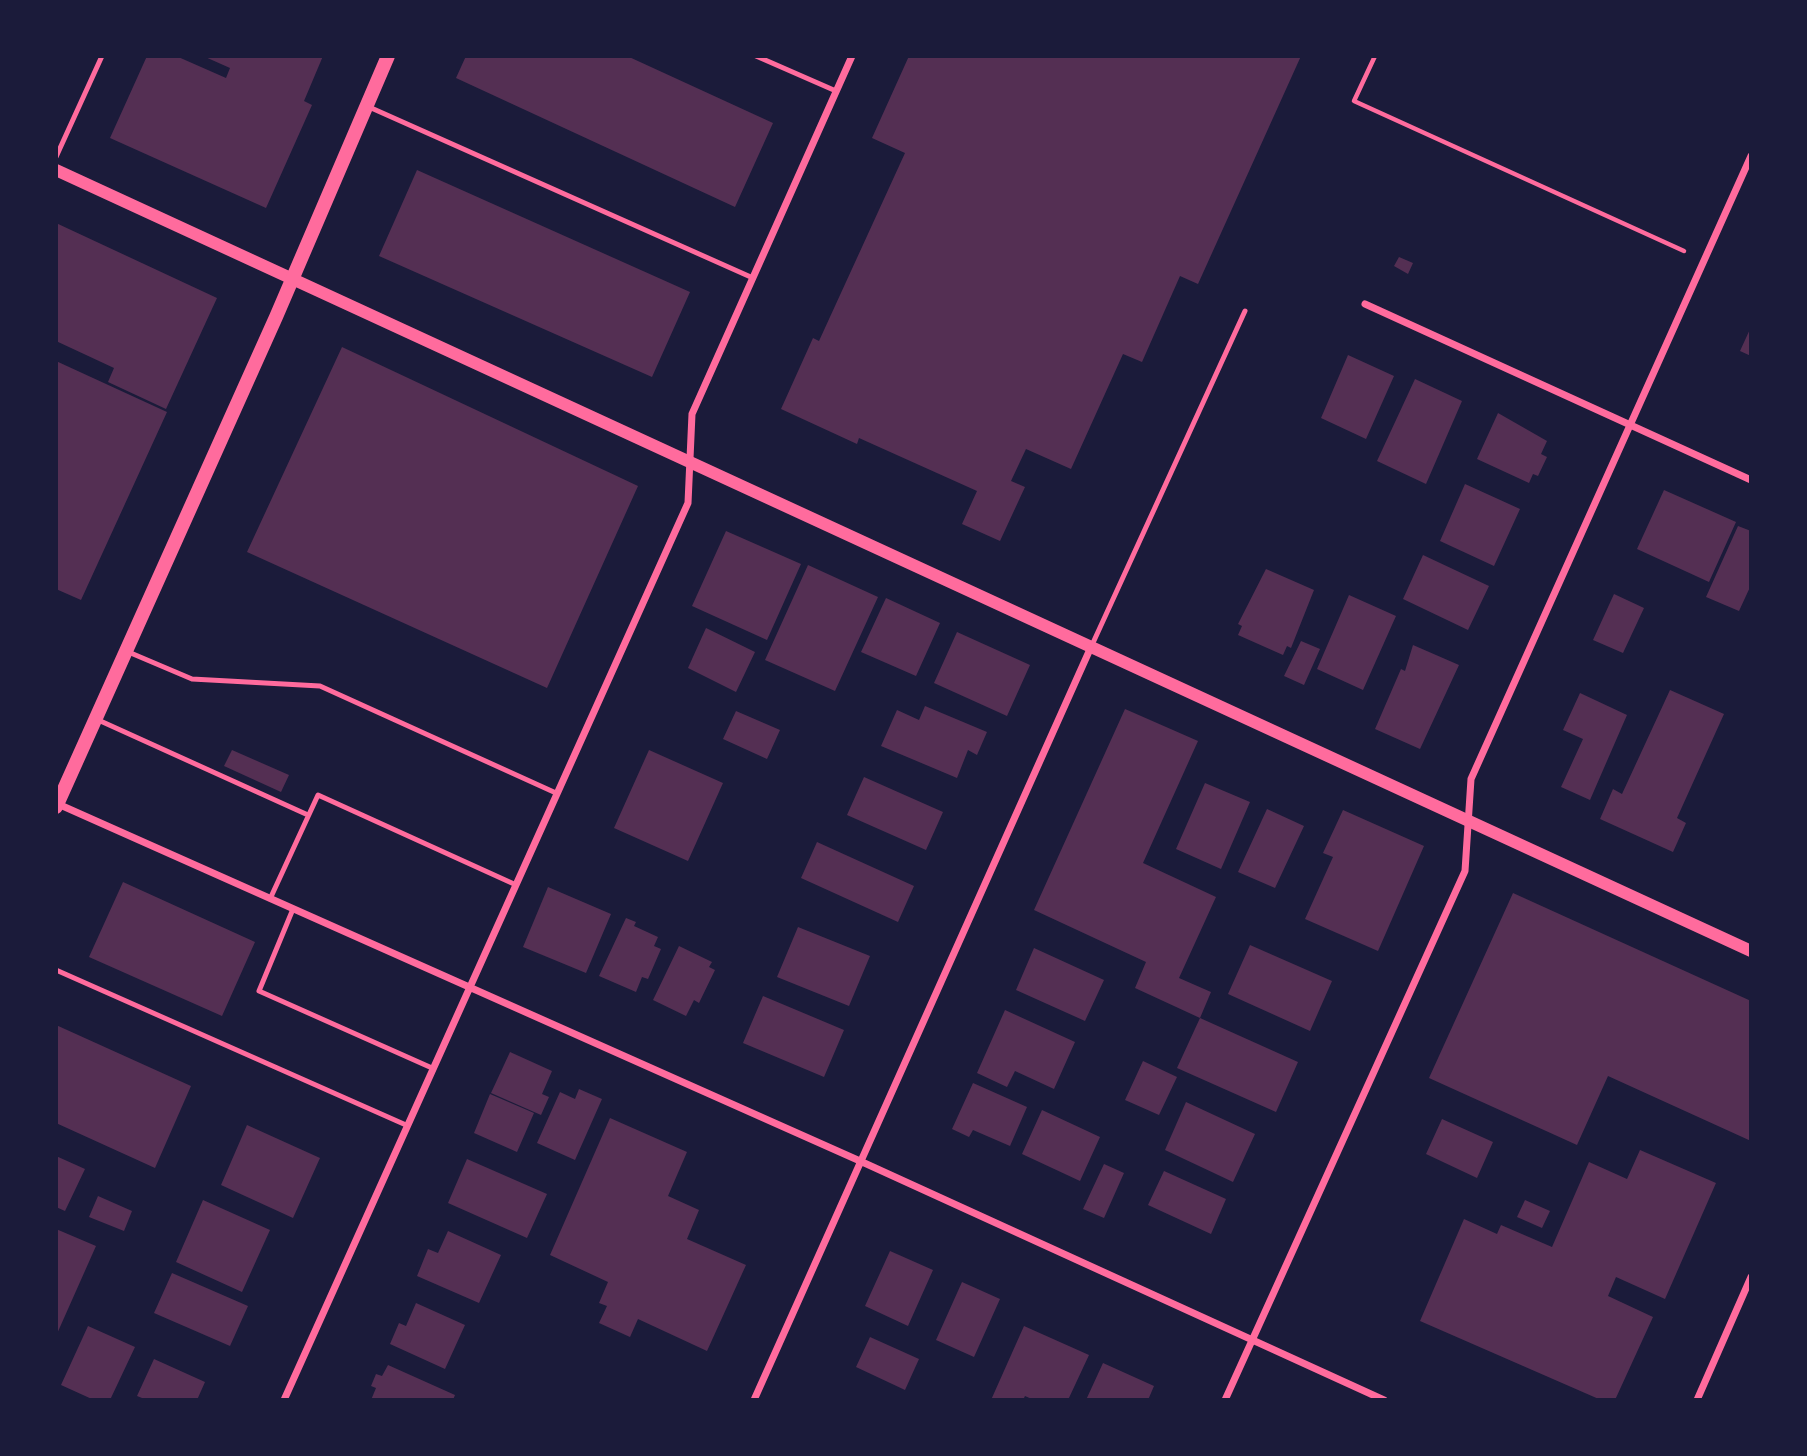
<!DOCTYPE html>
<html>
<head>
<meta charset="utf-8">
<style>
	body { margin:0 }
	#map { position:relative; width:1807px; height:1456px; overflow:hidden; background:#1b1b3a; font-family:Montserrat,sans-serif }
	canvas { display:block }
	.frame { position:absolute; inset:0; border:58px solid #1b1b3a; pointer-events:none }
</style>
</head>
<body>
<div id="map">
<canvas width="1807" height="1456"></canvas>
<div class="frame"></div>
</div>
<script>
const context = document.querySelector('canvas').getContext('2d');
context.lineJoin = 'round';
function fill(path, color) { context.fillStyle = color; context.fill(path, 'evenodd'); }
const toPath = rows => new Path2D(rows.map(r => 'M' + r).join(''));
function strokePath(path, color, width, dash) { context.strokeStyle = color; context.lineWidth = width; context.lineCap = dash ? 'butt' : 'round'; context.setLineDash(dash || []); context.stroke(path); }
const building = toPath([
	[147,56,176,56,226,78,230,68,203,56,323,56,304,101,312,105,266,208,110,138],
	[466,56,627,56,773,123,735,207,456,78],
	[909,56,1301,56,1198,284,1180,276,1142,362,1123,354,1071,469,1026,449,1011,481,1025,487,1000,541,962,524,977,491,859,438,857,444,781,409,813,338,819,341,905,153,872,138],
	[417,170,690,292,652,377,379,256],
	[56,223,217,298,166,409,108,382,114,368,56,341],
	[1399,257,1413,263,1408,274,1394,266],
	[1751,327,1751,356,1740,351],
	[342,347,638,486,547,688,247,552],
	[1348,355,1394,376,1366,439,1321,418],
	[56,361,167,412,81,600,56,589],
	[1415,379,1462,401,1426,484,1377,461],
	[1498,413,1547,441,1541,454,1547,457,1538,476,1533,474,1529,483,1477,459],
	[1465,484,1520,509,1494,566,1440,541],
	[1664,490,1736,522,1709,582,1637,549],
	[1738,526,1751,531,1751,585,1739,611,1706,597],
	[726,531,801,564,767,640,692,606],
	[1423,555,1489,586,1468,630,1403,599],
	[808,565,878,597,835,691,765,660],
	[1266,569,1314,590,1291,648,1287,646,1283,655,1238,635,1242,626,1238,624],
	[1614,594,1644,608,1623,653,1593,640],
	[1349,595,1396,616,1363,690,1317,669],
	[886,598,940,623,916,676,861,652],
	[706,628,755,652,736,692,688,668],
	[957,632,1030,665,1007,716,934,683],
	[1301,641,1320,649,1304,685,1284,676],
	[1413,645,1459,665,1420,749,1375,729,1401,669,1405,671],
	[1670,690,1724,714,1677,818,1686,823,1673,852,1600,819,1613,789,1622,794],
	[1580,693,1627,715,1590,800,1561,787,1583,739,1563,730],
	[925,706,987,732,977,755,968,750,957,778,881,746,897,710,919,720],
	[1125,709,1198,741,1143,863,1216,897,1179,978,1211,992,1200,1018,1135,988,1146,962,1034,910],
	[736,711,780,730,767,759,723,739],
	[232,750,289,775,281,792,224,766],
	[649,750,723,783,688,861,614,828],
	[864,777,943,812,926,850,847,815],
	[1205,783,1250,802,1221,869,1176,849],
	[1267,809,1304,826,1275,888,1238,872],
	[1343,810,1424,846,1378,951,1305,919,1333,857,1323,853],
	[817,842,914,886,898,922,801,878],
	[123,882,255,942,222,1016,89,957],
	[548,887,611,914,586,973,523,947],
	[1513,893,1751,1001,1751,1141,1608,1076,1577,1145,1429,1078],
	[626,918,636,922,634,926,658,937,654,946,661,949,648,979,642,977,636,992,599,976],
	[798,927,870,956,849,1006,777,977],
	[1250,945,1332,981,1310,1031,1228,994],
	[679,946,712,962,709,967,715,970,699,1003,694,1000,686,1016,653,1000],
	[1034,948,1104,980,1085,1021,1016,990],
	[763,996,844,1030,824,1077,743,1043],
	[1005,1010,1075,1042,1054,1089,1015,1071,1007,1087,977,1073],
	[1200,1018,1298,1062,1276,1112,1177,1068],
	[56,1025,191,1086,155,1168,56,1123],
	[510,1052,552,1071,542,1094,549,1097,541,1115,491,1093],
	[1143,1061,1177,1077,1159,1115,1125,1100],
	[973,1083,1027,1107,1010,1146,973,1130,969,1137,952,1129],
	[579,1089,602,1099,575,1160,537,1143,560,1092,575,1099],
	[490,1094,534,1113,517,1152,474,1133],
	[1186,1102,1255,1134,1233,1182,1165,1150],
	[1042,1110,1100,1137,1080,1181,1022,1154],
	[610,1118,687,1152,668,1196,699,1210,687,1239,746,1265,707,1351,638,1319,630,1337,599,1323,607,1306,599,1303,608,1282,550,1255],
	[1442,1119,1493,1142,1477,1178,1426,1154],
	[247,1125,320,1158,293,1218,221,1185],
	[1640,1150,1716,1183,1665,1299,1616,1277,1608,1296,1653,1317,1615,1400,1601,1400,1420,1321,1464,1219,1497,1234,1501,1225,1552,1247,1589,1162,1627,1179],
	[56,1156,85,1169,65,1211,56,1207],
	[467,1159,547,1194,527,1238,448,1203],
	[1104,1164,1124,1173,1104,1218,1083,1209],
	[1164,1171,1226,1199,1211,1234,1148,1205],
	[98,1196,132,1211,124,1231,89,1217],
	[203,1200,270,1230,242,1292,176,1262],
	[1525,1200,1550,1211,1542,1228,1517,1217],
	[56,1229,96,1246,56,1336],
	[448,1231,501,1255,479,1303,417,1276,428,1249,438,1253],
	[890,1251,933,1270,908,1326,865,1306],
	[172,1273,248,1306,230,1346,154,1313],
	[962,1282,1000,1299,974,1357,936,1340],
	[416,1303,465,1325,445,1369,390,1344,399,1323,406,1326],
	[88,1326,135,1347,110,1400,94,1400,61,1385],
	[1024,1326,1089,1355,1068,1400,1034,1400,1025,1396,1023,1400,991,1400],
	[870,1337,919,1359,905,1390,856,1367],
	[154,1359,205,1382,197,1400,147,1400,137,1396],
	[1103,1363,1154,1386,1148,1400,1086,1400],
	[388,1365,455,1395,453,1400,371,1400,376,1388,371,1386,376,1374,382,1376]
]);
const path = toPath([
	[1375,56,1354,101,1684,251]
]);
const service = toPath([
	[756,56,836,91],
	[369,107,753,278],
	[56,157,102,56],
	[1092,645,1245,311],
	[126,651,192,679,320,686,556,793],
	[96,719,308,815],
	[270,899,318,795,514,884],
	[293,909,259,991,432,1068],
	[56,970,406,1125]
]);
const minor = toPath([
	[1365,304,1751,480],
	[58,804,860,1161,1384,1400],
	[284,1400,688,503,692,414,852,56],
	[754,1400,1091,647],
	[1225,1400,1465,871,1471,779,1751,156],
	[1697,1400,1751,1277]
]);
const tertiary = toPath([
	[56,170,1751,951]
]);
const secondary = toPath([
	[56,807,276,317,388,56]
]);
fill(building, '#542f53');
strokePath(path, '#ff6b9d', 4.5);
strokePath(service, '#ff6b9d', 5);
strokePath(minor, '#ff6b9d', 7);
strokePath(tertiary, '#ff6b9d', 12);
strokePath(secondary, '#ff6b9d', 14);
</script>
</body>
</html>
